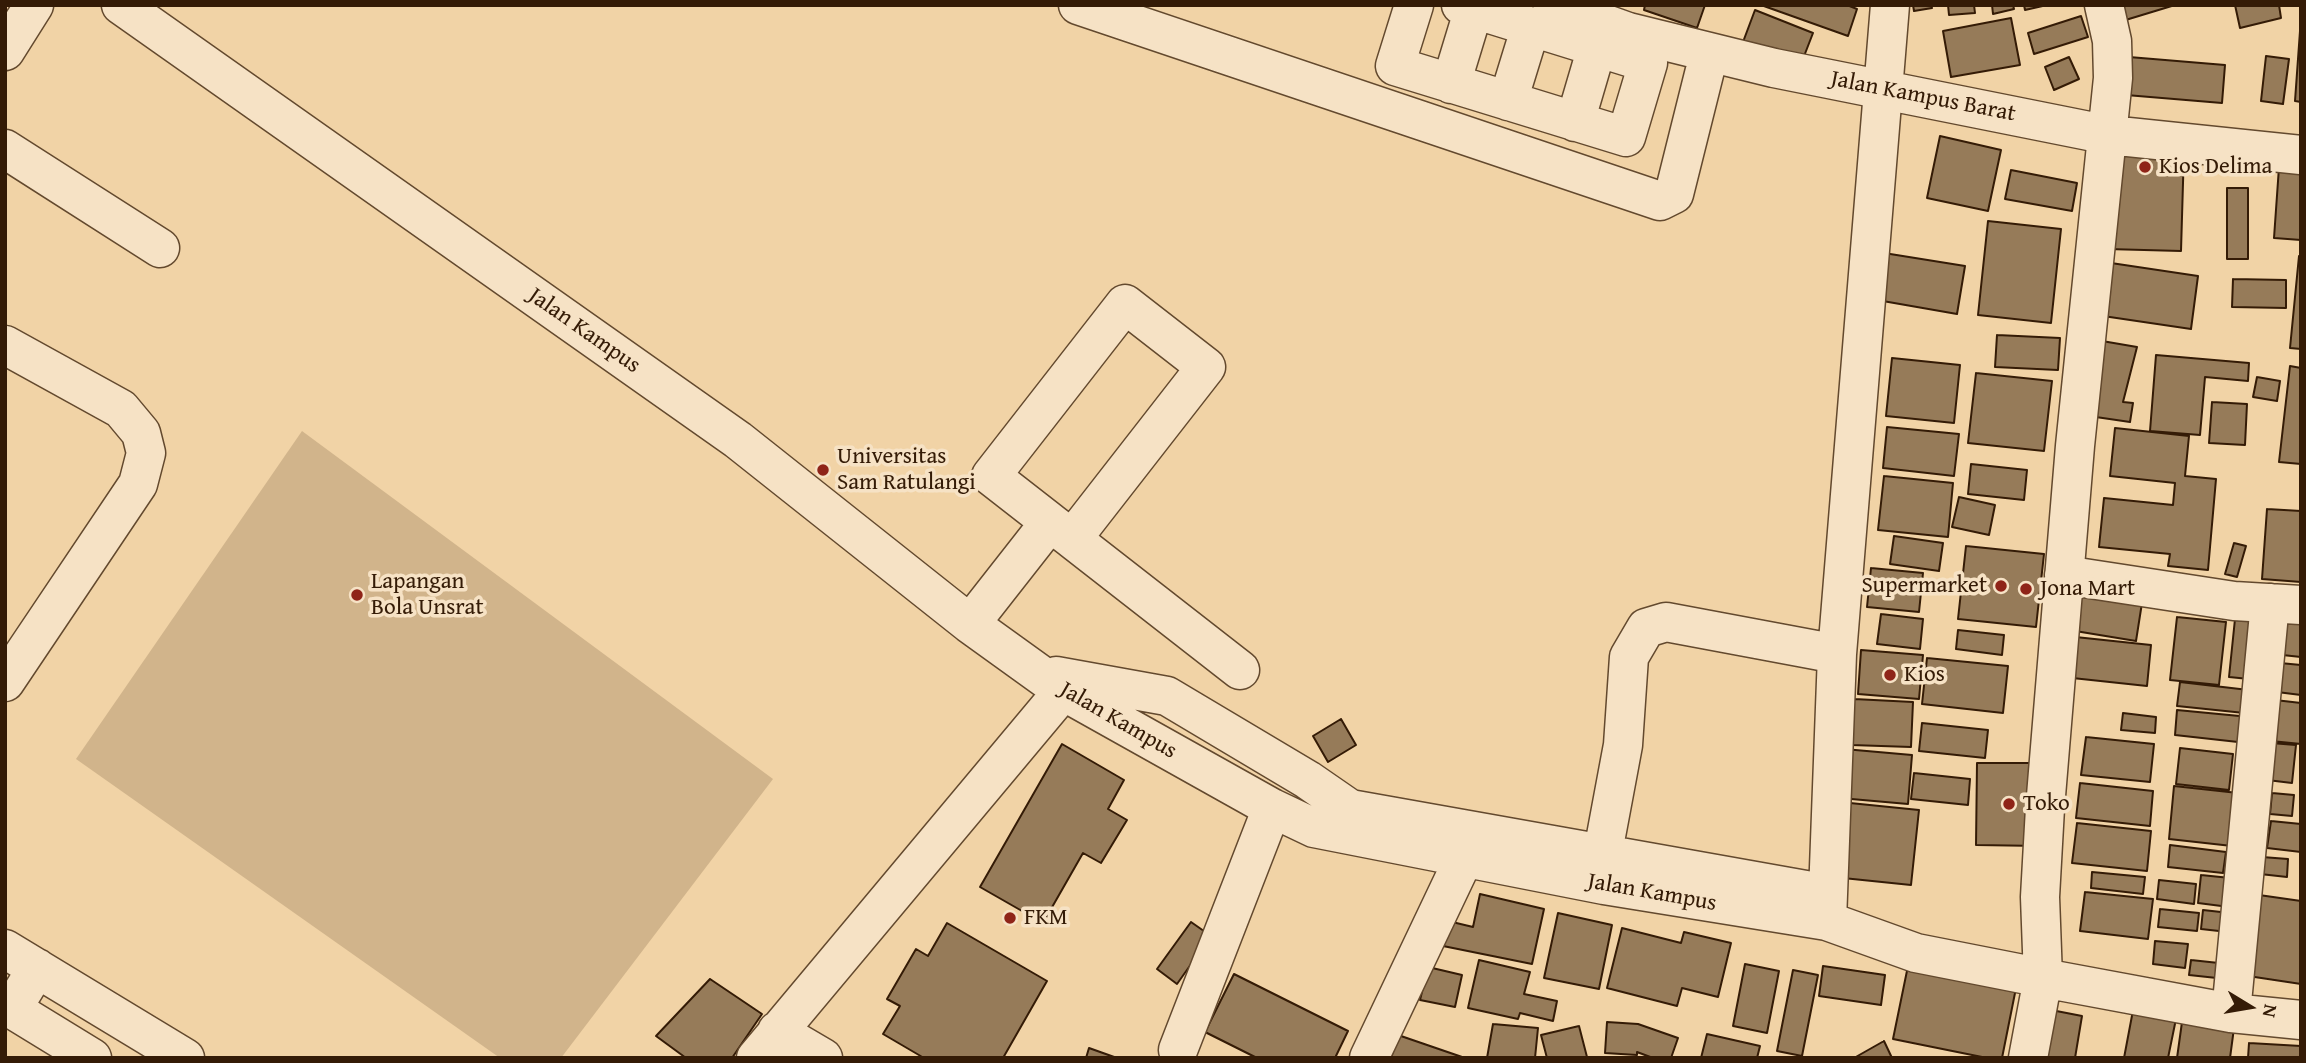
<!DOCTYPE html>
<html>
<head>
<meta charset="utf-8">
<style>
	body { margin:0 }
	#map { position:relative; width:2306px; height:1063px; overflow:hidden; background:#f1d3a6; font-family:"Gentium Book Plus",serif }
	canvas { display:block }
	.frame { position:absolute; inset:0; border:7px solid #341b06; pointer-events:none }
	.north { position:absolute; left:2215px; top:972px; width:70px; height:70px; -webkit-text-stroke:5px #f6e2c5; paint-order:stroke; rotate:101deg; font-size:19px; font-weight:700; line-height:28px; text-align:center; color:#341b06 }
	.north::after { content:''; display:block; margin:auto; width:24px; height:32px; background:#341b06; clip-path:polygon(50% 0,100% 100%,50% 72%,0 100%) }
</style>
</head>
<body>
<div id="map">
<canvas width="2306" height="1063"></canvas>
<div class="frame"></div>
<div class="north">N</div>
</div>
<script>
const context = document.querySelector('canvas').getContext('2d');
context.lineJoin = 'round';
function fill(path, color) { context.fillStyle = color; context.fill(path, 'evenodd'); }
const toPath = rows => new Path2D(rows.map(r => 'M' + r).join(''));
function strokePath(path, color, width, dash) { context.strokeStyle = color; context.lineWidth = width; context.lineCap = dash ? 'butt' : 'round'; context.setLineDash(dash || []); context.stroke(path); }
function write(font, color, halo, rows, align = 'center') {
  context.font = font + ' "Gentium Book Plus",serif'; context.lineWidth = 7; context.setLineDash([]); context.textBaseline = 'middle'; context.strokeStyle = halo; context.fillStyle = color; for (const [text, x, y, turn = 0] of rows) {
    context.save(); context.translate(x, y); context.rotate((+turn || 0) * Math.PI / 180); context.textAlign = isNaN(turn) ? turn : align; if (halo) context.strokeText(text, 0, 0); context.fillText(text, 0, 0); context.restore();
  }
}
const green = toPath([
	[302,431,773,779,561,1058,500,1058,76,759]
]);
const building = toPath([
	[1645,5,1705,5,1697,28,1644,10,1645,5],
	[1761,5,1847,5,1857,9,1848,36,1761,5],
	[1913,5,1931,5,1932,8,1914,11,1913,5],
	[1948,5,1974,5,1975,13,1949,15,1948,5],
	[1992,5,2013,5,2014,9,1993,14,1992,5],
	[2024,5,2047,5,2025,10,2024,5],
	[2114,5,2175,5,2119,22,2114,5],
	[2235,5,2279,5,2281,18,2240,28,2235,5],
	[1755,10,1813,33,1801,64,1743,42,1755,10],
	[2081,16,2088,37,2034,54,2028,33,2081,16],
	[2011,18,2020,65,1951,77,1943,31,2011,18],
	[2300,31,2301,31,2301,102,2295,101,2300,31],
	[2266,56,2289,59,2283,104,2261,101,2266,56],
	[2069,57,2079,79,2054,90,2045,67,2069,57],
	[2129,57,2225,65,2222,103,2126,95,2129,57],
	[1940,136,2001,150,1988,211,1927,198,1940,136],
	[2109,147,2184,149,2181,251,2107,249,2109,147],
	[2279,167,2301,168,2301,240,2274,238,2279,167],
	[2011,170,2077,183,2072,211,2005,199,2011,170],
	[2227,188,2248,188,2248,259,2227,259,2227,188],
	[1988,221,2061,229,2051,323,1978,315,1988,221],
	[1884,253,1965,266,1957,314,1877,300,1884,253],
	[2299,256,2301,256,2301,349,2290,348,2299,256],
	[2111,263,2198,276,2191,329,2103,316,2111,263],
	[2233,279,2286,280,2286,308,2232,307,2233,279],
	[1997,335,2060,338,2058,370,1995,367,1997,335],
	[2102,341,2137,347,2123,402,2133,403,2130,422,2089,416,2102,341],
	[2156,355,2249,363,2248,381,2205,377,2200,435,2150,431,2156,355],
	[1892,358,1960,365,1954,423,1886,416,1892,358],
	[2290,366,2301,368,2301,464,2279,462,2290,366],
	[1976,373,2052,381,2044,451,1968,443,1976,373],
	[2257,377,2280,381,2277,401,2253,397,2257,377],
	[2212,402,2247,404,2245,445,2209,443,2212,402],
	[1887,427,1959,434,1954,476,1883,468,1887,427],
	[2115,428,2189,436,2185,476,2216,479,2208,570,2168,566,2170,554,2099,547,2104,498,2173,505,2175,483,2110,476,2115,428],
	[1971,464,2027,470,2024,500,1968,494,1971,464],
	[1884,476,1953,483,1948,537,1878,530,1884,476],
	[1959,497,1995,505,1989,535,1952,527,1959,497],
	[2267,509,2301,511,2301,582,2262,579,2267,509],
	[1894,536,1943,543,1939,571,1890,564,1894,536],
	[2234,543,2246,546,2237,577,2225,574,2234,543],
	[1966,546,2044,554,2036,627,1958,619,1966,546],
	[1871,568,1923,573,1919,612,1867,607,1871,568],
	[2071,578,2144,590,2136,641,2063,629,2071,578],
	[1881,614,1923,619,1920,649,1877,644,1881,614],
	[2277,614,2301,616,2301,657,2273,654,2277,614],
	[2177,617,2226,622,2219,685,2170,680,2177,617],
	[2235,619,2266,622,2259,680,2229,677,2235,619],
	[1958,630,2004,635,2002,655,1956,649,1958,630],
	[2066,636,2151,645,2147,686,2063,677,2066,636],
	[1861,650,1923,655,1919,699,1858,694,1861,650],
	[1927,658,2008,666,2003,713,1922,704,1927,658],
	[2280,663,2301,665,2301,695,2277,692,2280,663],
	[2180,682,2257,691,2254,714,2177,706,2180,682],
	[1854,699,1913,702,1911,747,1851,745,1854,699],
	[2275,700,2301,703,2301,744,2271,741,2275,700],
	[2177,710,2250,717,2247,743,2175,735,2177,710],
	[2123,713,2156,717,2155,733,2121,730,2123,713],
	[1341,719,1356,745,1328,762,1313,736,1341,719],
	[1922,723,1988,730,1985,758,1919,751,1922,723],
	[2086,737,2154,744,2150,782,2081,775,2086,737],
	[2271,743,2296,745,2292,783,2267,780,2271,743],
	[1062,744,1124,780,1108,809,1127,820,1101,863,1083,853,1043,923,980,887,1062,744],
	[2180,748,2233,754,2229,790,2176,784,2180,748],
	[1844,749,1912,755,1908,804,1840,798,1844,749],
	[1977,763,2042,763,2041,846,1976,845,1977,763],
	[1914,773,1970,779,1968,805,1911,799,1914,773],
	[2080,783,2153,791,2150,826,2076,818,2080,783],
	[2174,786,2238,793,2232,846,2169,839,2174,786],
	[2272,793,2294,795,2292,816,2270,814,2272,793],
	[1850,803,1919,810,1911,885,1843,878,1850,803],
	[2271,821,2301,824,2301,852,2267,848,2271,821],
	[2077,823,2151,831,2147,871,2072,863,2077,823],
	[2170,845,2226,852,2223,873,2168,867,2170,845],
	[2262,857,2288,859,2287,877,2260,874,2262,857],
	[2092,872,2145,877,2143,894,2091,888,2092,872],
	[2201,875,2240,879,2237,908,2198,903,2201,875],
	[2159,880,2196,884,2194,904,2157,899,2159,880],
	[2085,892,2153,899,2148,939,2080,931,2085,892],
	[1480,894,1544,909,1532,964,1443,946,1448,921,1473,927,1480,894],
	[2259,895,2301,901,2301,984,2248,976,2259,895],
	[2160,909,2199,913,2197,931,2158,927,2160,909],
	[2203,910,2239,914,2237,933,2201,929,2203,910],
	[1558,913,1612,925,1599,989,1544,978,1558,913],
	[1191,922,1211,936,1177,984,1157,969,1191,922],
	[947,923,1047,981,1003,1058,924,1058,883,1034,900,1006,887,999,916,949,928,956,947,923],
	[1622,928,1681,943,1684,932,1731,943,1718,997,1682,988,1677,1006,1607,988,1622,928],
	[2155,941,2188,944,2185,968,2153,964,2155,941],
	[1479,960,1530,972,1524,994,1557,1001,1553,1021,1520,1013,1518,1019,1468,1008,1479,960],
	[2191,960,2228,964,2226,979,2189,975,2191,960],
	[1909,961,2017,983,2002,1058,1987,1058,1893,1039,1909,961],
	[1745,964,1779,971,1767,1033,1733,1026,1745,964],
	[1823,966,1885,975,1881,1005,1819,996,1823,966],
	[1428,967,1462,975,1455,1007,1420,1000,1428,967],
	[1793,970,1818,975,1802,1056,1777,1051,1793,970],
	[1234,974,1348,1031,1335,1058,1257,1058,1205,1032,1234,974],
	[710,979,762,1014,732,1058,686,1058,656,1036,710,979],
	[2134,1005,2177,1014,2168,1058,2124,1058,2134,1005],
	[2041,1008,2082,1016,2075,1058,2032,1058,2041,1008],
	[1607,1022,1638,1024,1678,1038,1671,1058,1653,1058,1637,1052,1637,1055,1605,1053,1607,1022],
	[2182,1022,2234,1028,2230,1058,2177,1058,2182,1022],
	[1493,1024,1538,1028,1535,1058,1487,1058,1493,1024],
	[1579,1026,1587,1057,1547,1058,1541,1035,1579,1026],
	[1707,1034,1760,1046,1757,1058,1701,1058,1707,1034],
	[1398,1035,1465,1058,1391,1058,1398,1035],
	[1884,1041,1892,1058,1854,1058,1884,1041],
	[2249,1043,2301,1046,2301,1058,2248,1058,2249,1043],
	[1089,1048,1117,1058,1086,1058,1089,1048]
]);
const minor = toPath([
	[121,5,738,440,970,624,1063,691,1272,808,1314,828,1604,885,1827,921,1916,953,2043,978,2231,1013,2301,1020],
	[1078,5,1660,201,1674,194,1709,54],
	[1414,5,1395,66,1626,137,1648,63,1461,5],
	[1553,5,1628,32,1774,68,2109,135,2301,155],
	[5,51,34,5],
	[1451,84,1475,5],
	[1508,101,1531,26],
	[1575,122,1597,47],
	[5,149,160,248],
	[5,345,121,409,141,433,146,453,138,484,5,682],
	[1072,539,1240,670],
	[2064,575,2234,601,2301,605],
	[970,624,1050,522,1072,539,1206,367,1125,304,991,476,1050,522],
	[1056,676,1167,696,1308,780,1350,809,1828,894],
	[1603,852,1623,745,1629,657,1646,628,1666,622,1837,654],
	[1827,921,1837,654,1890,5],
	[5,949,185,1058],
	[37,968,12,1009,92,1058],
	[2231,1013,2270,603],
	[777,1031,823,1058],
	[1178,1050,1272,808],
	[756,1058,1063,691],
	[1369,1058,1465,856],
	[2028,1058,2043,978,2040,897,2045,808,2075,446,2113,78,2112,41,2104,5]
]);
const markers = [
	[2145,167,7,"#8f2418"],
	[823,470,7,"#8f2418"],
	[2001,586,7,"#8f2418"],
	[2026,589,7,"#8f2418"],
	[357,595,7,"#8f2418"],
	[1890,675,7,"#8f2418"],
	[2009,804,7,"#8f2418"],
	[1010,918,7,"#8f2418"]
];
const streetNames = [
	["Jalan Kampus Barat",1923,97,11],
	["Jalan Kampus",584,331,35],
	["Jalan Kampus",1118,721,30],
	["Jalan Kampus",1652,893,10]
];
const poiNames = [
	["Kios Delima",2159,167],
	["Universitas",837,457],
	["Sam Ratulangi",837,483],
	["Lapangan",371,582],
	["Bola Unsrat",371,608],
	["Supermarket",1987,586,"right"],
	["Jona Mart",2040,589],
	["Kios",1904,675],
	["Toko",2023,804],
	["FKM",1024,918]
];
fill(green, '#d1b48b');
fill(building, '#967b59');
strokePath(building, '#341b06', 2);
strokePath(minor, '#63492e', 41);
strokePath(minor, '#f6e2c5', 38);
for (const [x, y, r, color] of markers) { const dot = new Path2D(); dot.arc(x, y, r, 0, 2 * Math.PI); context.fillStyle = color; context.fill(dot); strokePath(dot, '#f6e2c5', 2.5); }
write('23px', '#341b06', '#f6e2c5', streetNames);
write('23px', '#341b06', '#f6e2c5', poiNames, 'left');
</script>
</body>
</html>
